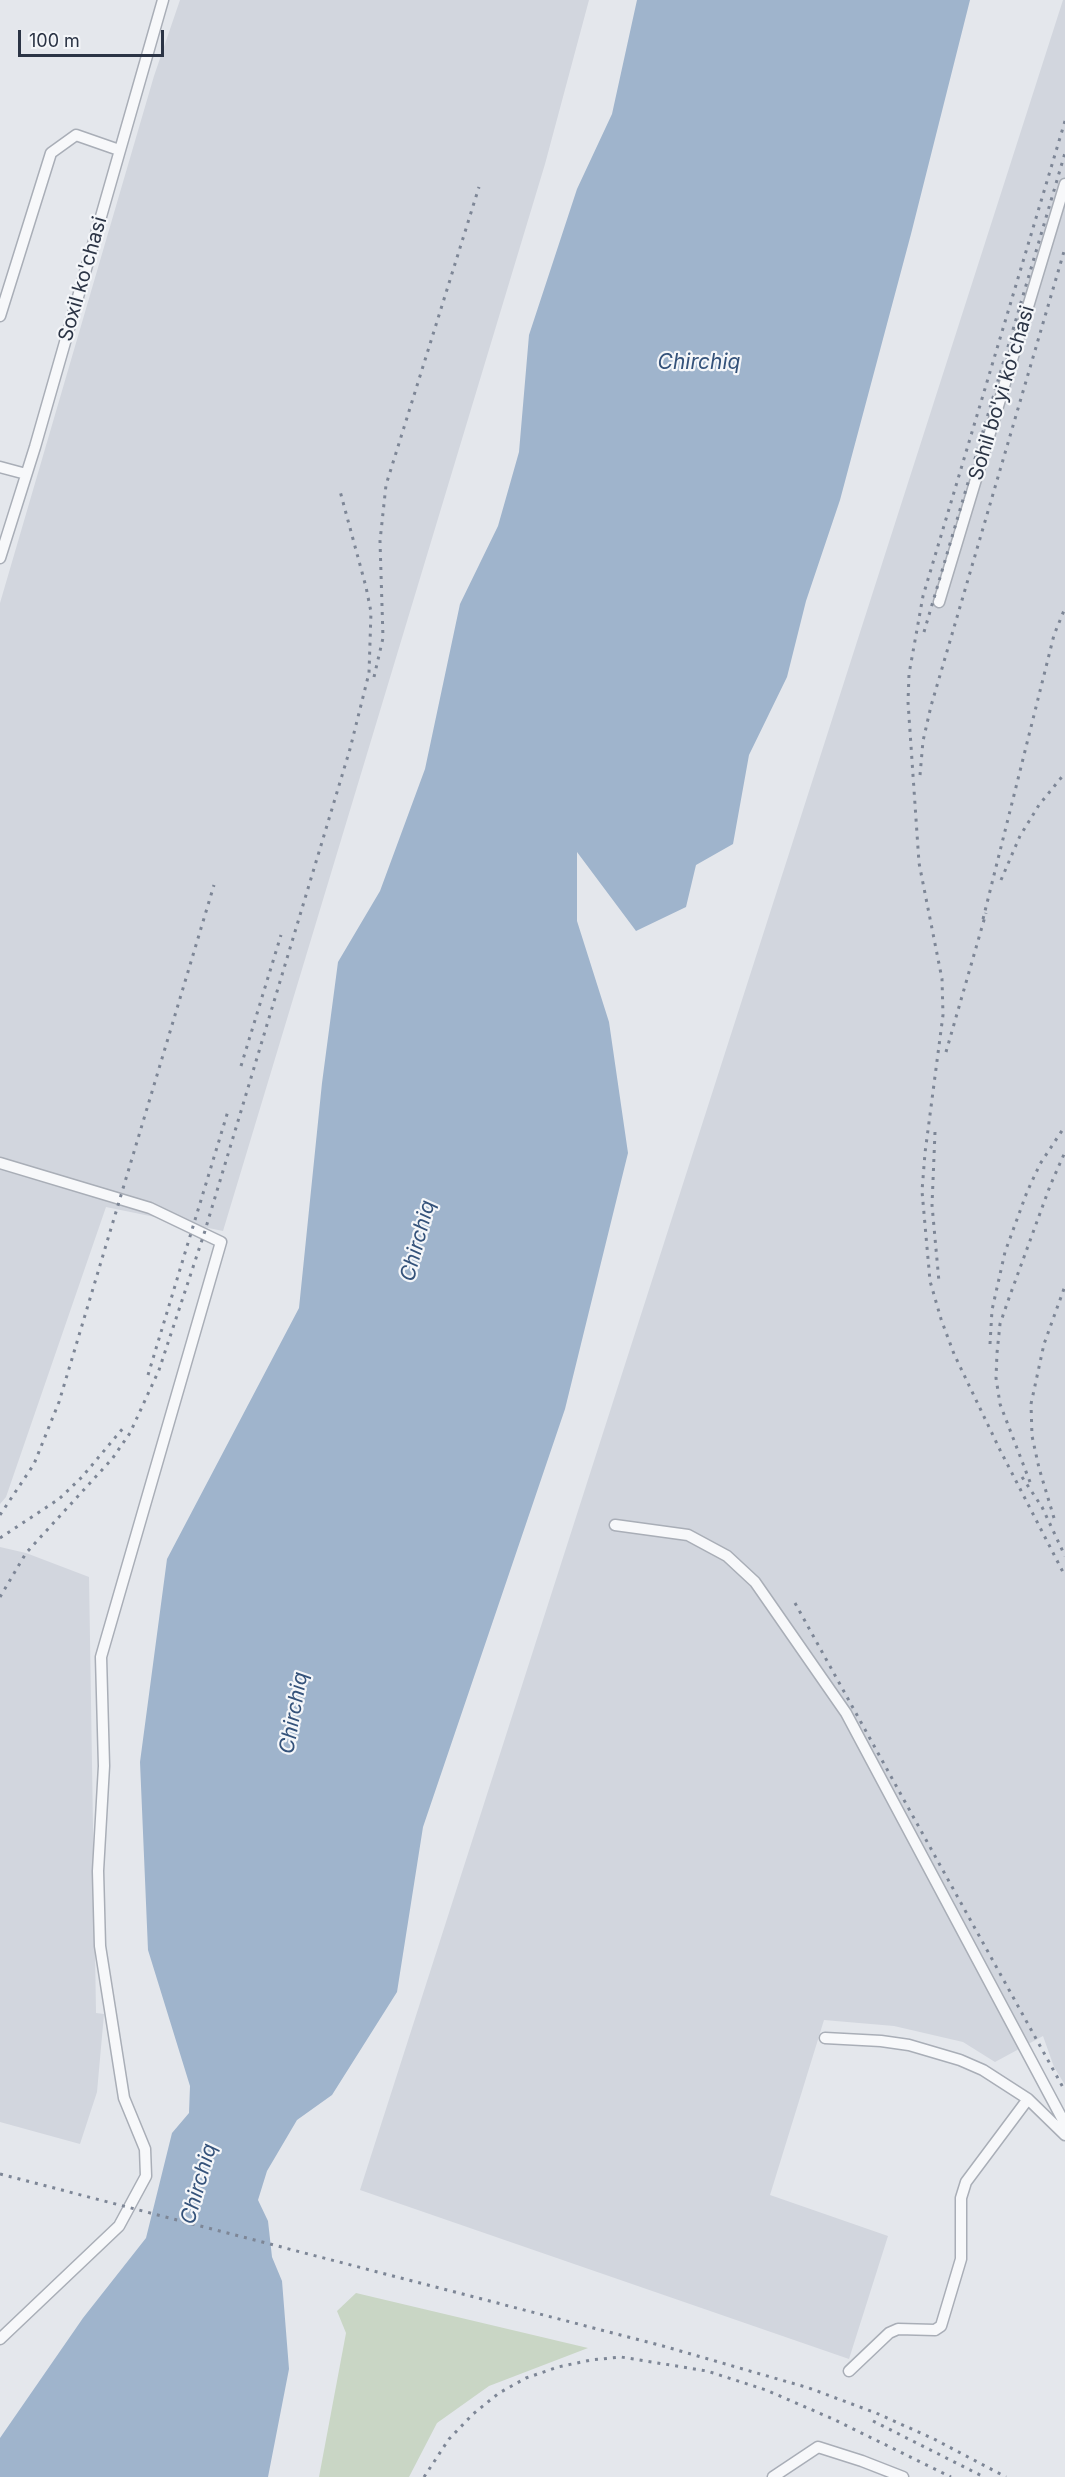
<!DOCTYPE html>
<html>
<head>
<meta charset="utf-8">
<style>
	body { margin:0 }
	#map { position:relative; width:1065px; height:2477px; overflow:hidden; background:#e4e7ec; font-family:Inter,sans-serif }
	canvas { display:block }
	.scale { position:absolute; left:18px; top:30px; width:146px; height:27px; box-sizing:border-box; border:3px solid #2b3445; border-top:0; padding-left:8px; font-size:18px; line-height:21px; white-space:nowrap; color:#2b3445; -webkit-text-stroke:4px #f4f6f9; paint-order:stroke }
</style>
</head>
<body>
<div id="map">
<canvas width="1065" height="2477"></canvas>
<div class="scale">100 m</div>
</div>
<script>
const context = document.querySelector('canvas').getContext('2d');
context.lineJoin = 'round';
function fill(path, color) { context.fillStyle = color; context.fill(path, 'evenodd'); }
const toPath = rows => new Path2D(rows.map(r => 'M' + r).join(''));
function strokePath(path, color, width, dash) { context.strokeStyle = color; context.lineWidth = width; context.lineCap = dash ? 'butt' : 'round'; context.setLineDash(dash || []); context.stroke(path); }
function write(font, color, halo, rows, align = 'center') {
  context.font = font + ' Inter,sans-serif'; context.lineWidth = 4.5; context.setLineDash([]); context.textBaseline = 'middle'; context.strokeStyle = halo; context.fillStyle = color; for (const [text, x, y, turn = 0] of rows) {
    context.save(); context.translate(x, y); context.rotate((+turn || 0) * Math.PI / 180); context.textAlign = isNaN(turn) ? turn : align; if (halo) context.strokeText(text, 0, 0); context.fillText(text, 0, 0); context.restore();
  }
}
const built = toPath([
	[180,0,589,0,545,164,223,1231,106,1207,6,1497,0,1504,0,603,154,76],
	[1063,0,1065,0,1065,2085,1054,2067,1043,2036,995,2062,963,2042,894,2026,824,2020,770,2195,888,2236,849,2359,360,2190],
	[0,1547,26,1553,89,1577,96,2013,104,2014,97,2092,80,2144,0,2122]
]);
const green = toPath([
	[356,2293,588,2348,489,2386,437,2423,409,2477,319,2477,346,2333,337,2311]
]);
const water = toPath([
	[637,0,970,0,911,234,840,500,806,601,787,677,749,755,733,844,696,865,686,907,636,931,577,852,577,921,609,1022,628,1153,565,1409,423,1827,397,1992,332,2095,297,2120,267,2171,258,2200,268,2221,272,2257,282,2281,289,2369,268,2477,0,2477,0,2438,83,2318,146,2238,172,2133,189,2113,190,2086,148,1950,140,1762,167,1559,299,1308,322,1083,338,962,380,891,425,769,460,604,498,526,519,452,529,335,577,189,612,114]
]);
const street = toPath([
	[0,316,51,153,76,135,119,150],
	[0,467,26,474],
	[0,558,35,447,163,0],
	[939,602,1065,184],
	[0,1163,150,1208,221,1242,101,1657,104,1766,98,1871,100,1946,124,2098,145,2149,146,2176,119,2226,0,2339],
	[615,1525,688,1535,727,1556,755,1582,846,1713,1065,2124],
	[825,2038,881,2041,909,2045,960,2060,983,2070,1028,2099,1065,2135],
	[849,2371,889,2333,898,2329,935,2330,941,2326,961,2259,961,2198,966,2182,1028,2099],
	[773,2477,818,2447,862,2461,903,2477]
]);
const rail = toPath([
	[1065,121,923,596,909,674,908,702,919,863,942,979,943,1015,925,1153,922,1191,930,1281,941,1319,954,1354,1000,1450,1065,1576],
	[924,632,1065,153],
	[374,677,383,638,380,541,386,485,479,187],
	[920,775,923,741,931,706,1065,248],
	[1001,880,1020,836,1039,805,1065,773],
	[983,919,1054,635,1065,608],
	[946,1052,986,913],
	[241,1066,281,935],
	[935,1132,932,1205,939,1282],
	[990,1344,992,1310,1005,1252,1027,1192,1040,1164,1065,1126],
	[148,1375,228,1111],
	[1022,1477,1042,1507,1065,1556],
	[1030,1482,1000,1404,996,1378,997,1353,1000,1324,1009,1298,1050,1186,1065,1152],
	[0,1515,34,1464,59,1402,214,885],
	[1054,1518,1039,1468,1032,1436,1031,1404,1044,1344,1065,1286],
	[0,1538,59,1499,82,1477,124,1427],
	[0,1597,26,1553,112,1459,130,1433,159,1370,204,1234,350,749,369,673,371,612,366,587,340,491],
	[795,1603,1065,2091],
	[0,2174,663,2346,809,2388,876,2413,934,2439,1006,2477],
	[873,2421,984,2477],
	[424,2477,449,2439,473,2414,499,2393,526,2378,558,2367,591,2360,621,2357,707,2371,766,2390,833,2419,951,2477]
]);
const streetNames = [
	["Soxil ko'chasi",83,279,-74],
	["Sohil bo'yi ko'chasi",1002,393,-73]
];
const waterNames = [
	["Chirchiq",699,363],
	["Chirchiq",418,1241,-75],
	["Chirchiq",294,1713,-80],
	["Chirchiq",199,2184,-74]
];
fill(built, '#d2d6de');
fill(green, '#c9d6c5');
fill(water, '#9fb4cc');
strokePath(street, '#a9aeb7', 13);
strokePath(street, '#f7f8fa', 10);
strokePath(rail, '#7d8696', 3, [3, 6]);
write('20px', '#2b3445', '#f4f6f9', streetNames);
write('italic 21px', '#34527a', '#f4f6f9', waterNames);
</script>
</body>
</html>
